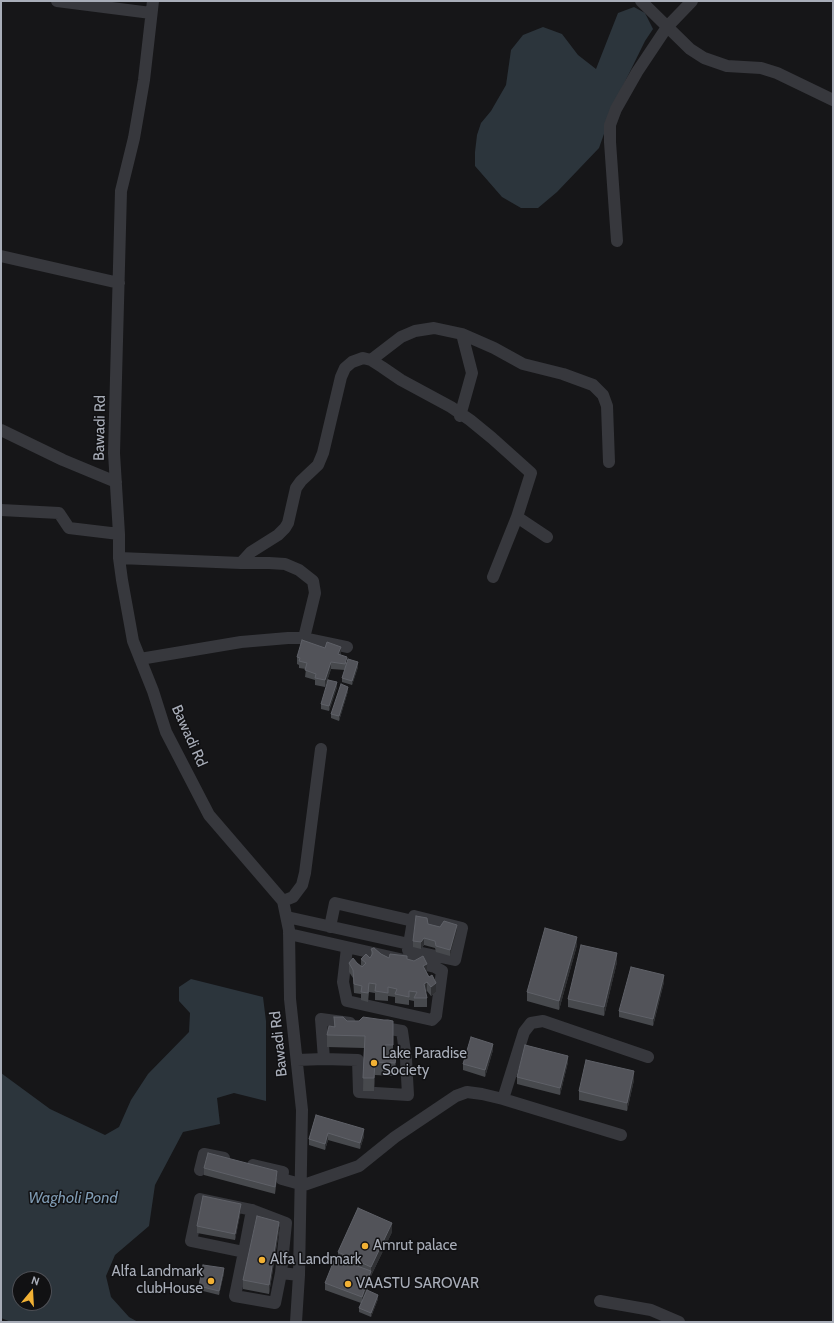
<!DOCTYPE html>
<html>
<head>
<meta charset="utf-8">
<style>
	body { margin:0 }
	#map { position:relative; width:834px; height:1323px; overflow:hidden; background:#161618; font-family:Cabin,sans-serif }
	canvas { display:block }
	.frame { position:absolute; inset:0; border:2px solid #a8adb8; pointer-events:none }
	.north { position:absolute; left:12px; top:1271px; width:40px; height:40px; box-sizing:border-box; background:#111113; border:1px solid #4d4f55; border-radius:50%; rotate:18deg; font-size:11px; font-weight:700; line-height:16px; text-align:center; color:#a8adb8 }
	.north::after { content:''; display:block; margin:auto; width:14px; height:18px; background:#f2b134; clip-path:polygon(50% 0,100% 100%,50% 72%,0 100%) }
</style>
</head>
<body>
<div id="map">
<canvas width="834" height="1323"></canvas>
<div class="frame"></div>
<div class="north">N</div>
</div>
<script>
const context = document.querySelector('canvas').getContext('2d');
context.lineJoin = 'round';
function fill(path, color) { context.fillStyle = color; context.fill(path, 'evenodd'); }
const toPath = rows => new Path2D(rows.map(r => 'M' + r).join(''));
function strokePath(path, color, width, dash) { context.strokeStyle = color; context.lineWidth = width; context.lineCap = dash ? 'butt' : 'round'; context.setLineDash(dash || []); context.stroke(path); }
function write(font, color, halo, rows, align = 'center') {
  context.font = font + ' Cabin,sans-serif'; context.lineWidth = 3; context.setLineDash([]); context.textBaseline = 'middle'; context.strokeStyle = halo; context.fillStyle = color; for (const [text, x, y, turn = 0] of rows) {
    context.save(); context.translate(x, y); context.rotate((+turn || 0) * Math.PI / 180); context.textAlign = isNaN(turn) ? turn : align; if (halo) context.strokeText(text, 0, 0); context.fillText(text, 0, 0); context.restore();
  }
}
const water = toPath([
	[634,7,645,13,653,29,645,41,616,100,599,148,557,192,538,208,521,208,502,197,475,166,475,152,477,135,481,123,491,111,506,85,511,50,523,35,543,27,562,34,578,55,596,69,618,13],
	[191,979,263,997,266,1021,266,1101,234,1093,217,1098,220,1124,183,1132,155,1185,149,1226,115,1255,106,1276,111,1297,129,1317,138,1322,11,1322,1,1318,1,1073,50,1109,105,1135,119,1127,131,1100,148,1074,189,1032,190,1013,179,1001,179,987],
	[20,1279,44,1279,44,1303,20,1303]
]);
const minor = toPath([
	[57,1,151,13],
	[153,1,144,80,134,138,121,191,114,453,119,534,119,558,122,580,133,641,153,691,166,732,209,815,283,901,289,930,290,999,302,1110,299,1275,296,1322],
	[641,1,690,49,704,58,727,66,761,68,777,73,833,100],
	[617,241,610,142,610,125,616,109,637,72,667,27,692,1],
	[1,256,119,283],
	[371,360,401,337,415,331,434,328,462,334,494,348,523,364,563,374,593,385,603,395,607,406,609,462],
	[460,416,472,373,462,334],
	[1,430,63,460,116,482],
	[1,510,59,513,69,528,119,534],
	[119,558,241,563,269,563,285,564,299,570,313,581,315,593,304,638],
	[241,563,251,552,278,535,285,528,288,523,296,488,301,481,318,465,323,453,341,377,345,368,352,362,363,358,371,360,382,367,401,380,451,407,470,420,492,438,531,473,517,517,547,537],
	[493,577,517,517],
	[140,659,241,642,288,638,304,638,347,647],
	[283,901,293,897,302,885,305,873,321,749],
	[287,917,409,944],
	[330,927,335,903,413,921,414,916,462,928,455,960,408,950,413,921],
	[289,934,435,967,442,971,436,1016,432,1020,347,1001,343,982,347,948],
	[324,1059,321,1019,350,1023],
	[297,1060,324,1059,358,1060,359,1092,408,1095,406,1059,402,1031,378,1027],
	[503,1099,524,1032,531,1023,543,1021,648,1057],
	[253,1165,283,1172,282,1179,300,1184],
	[200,1170,204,1154,224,1158],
	[301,1186,359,1166,395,1137,456,1096,467,1092,482,1094,503,1099,621,1135],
	[244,1252,252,1210],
	[281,1273,275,1303,235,1296,244,1252,191,1241,200,1199,252,1210,286,1223,281,1273,299,1275],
	[600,1301,651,1310,679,1322]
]);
const wall = toPath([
	[341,654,340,655,347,663,358,667,352,685,342,682,342,678,345,670,331,669,325,687,315,685,315,680,305,677,306,669,299,668,299,665,297,664,297,657],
	[337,687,329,711,321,709,321,704],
	[348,691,339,721,331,718,331,714],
	[428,924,457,931,450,956,436,952,435,948,424,945,421,949,413,947,413,941],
	[577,945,559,1010,527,1001,527,992],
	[371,949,389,958,407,960,427,973,436,992,431,996,427,991,425,992,427,998,427,1007,414,1007,414,1001,409,1000,409,1005,395,1003,395,997,388,996,388,1001,375,1000,375,993,369,992,368,1002,361,1000,361,994,354,993,353,978,349,972,349,963,357,963,361,966,361,959,370,958,371,956],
	[617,962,604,1016,568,1007,568,999],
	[664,982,653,1026,619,1017,619,1011],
	[334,1017,347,1021,393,1021,393,1056,396,1056,395,1076,375,1075,374,1091,363,1091,364,1048,327,1047,327,1035,334,1026],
	[493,1050,485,1077,463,1070,463,1064],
	[568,1062,560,1095,517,1084,517,1077],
	[634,1080,627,1111,579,1100,579,1091],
	[316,1115,364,1136,360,1149,328,1140,325,1150,309,1145,309,1139],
	[204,1168,277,1178,275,1194,204,1175],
	[241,1210,235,1240,197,1233,197,1226],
	[279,1231,269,1294,243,1289,243,1280],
	[392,1232,371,1276,371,1278,366,1293,378,1299,371,1317,359,1312,359,1308,361,1303,325,1290,325,1283,338,1259,338,1252],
	[224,1273,219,1295,199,1290,199,1286]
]);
const shadedWall = toPath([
	[341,647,341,654,338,661,338,654],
	[331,662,331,669,325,687,325,680],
	[358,662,358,667,352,685,352,681],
	[337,682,337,687,329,711,329,706],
	[348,687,348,691,339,721,339,716],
	[457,925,457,931,450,956,450,950],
	[577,937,577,945,559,1010,559,1001],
	[424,938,424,945,421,949,421,942],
	[617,953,617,962,604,1016,604,1007],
	[427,964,427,973,423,966],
	[664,975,664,982,653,1026,653,1019],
	[427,982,427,991,424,993,424,984],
	[436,983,436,992,431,996,431,987],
	[493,1044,493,1050,485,1077,485,1070],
	[568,1056,568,1062,560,1095,560,1088],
	[375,1062,375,1075,374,1091,374,1078],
	[634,1071,634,1080,627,1111,627,1103],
	[364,1129,364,1136,360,1149,360,1143],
	[328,1133,328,1140,325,1150,325,1144],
	[241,1204,241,1210,235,1240,235,1234],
	[279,1222,279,1231,269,1294,269,1285],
	[392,1223,392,1232,371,1276,371,1267],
	[224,1268,224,1273,219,1295,219,1291],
	[371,1271,371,1278,362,1303,362,1297],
	[378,1295,378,1299,371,1317,371,1313]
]);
const building = toPath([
	[302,640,325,648,327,642,341,647,338,654,347,657,345,664,331,662,325,680,315,678,316,674,305,670,307,663,299,661,300,658,297,657,302,640],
	[348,659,358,662,352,681,342,678,348,659],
	[328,680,337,682,329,706,321,704,328,680],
	[341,684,348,687,339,716,331,714,341,684],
	[416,916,427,918,428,924,440,927,444,921,457,925,450,950,436,946,435,941,424,938,421,942,413,941,416,916],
	[545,928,577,937,559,1001,527,992,545,928],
	[581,945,617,953,604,1007,568,999,581,945],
	[374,948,381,954,389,958,390,954,407,956,407,959,414,961,423,956,427,964,423,966,429,977,432,975,436,983,431,987,427,982,424,984,427,998,414,998,417,992,409,991,409,997,395,994,397,989,388,987,388,993,375,991,376,984,369,983,368,993,361,992,362,986,354,984,353,970,349,963,353,958,357,963,362,967,366,963,361,959,366,954,370,958,373,953,371,949,374,948],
	[631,967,664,975,653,1019,619,1011,631,967],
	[334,1017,343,1017,347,1021,359,1021,363,1017,384,1020,388,1020,393,1021,393,1045,385,1045,384,1055,396,1056,395,1063,375,1062,374,1078,363,1078,365,1036,327,1035,329,1026,335,1027,334,1017],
	[471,1037,493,1044,485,1070,463,1064,471,1037],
	[525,1045,568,1056,560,1088,517,1077,525,1045],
	[586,1060,634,1071,627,1103,579,1091,586,1060],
	[316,1115,364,1129,360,1143,328,1133,325,1144,309,1139,316,1115],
	[208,1153,277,1171,275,1187,204,1168,208,1153],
	[203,1196,241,1204,235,1234,197,1226,203,1196],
	[358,1208,392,1223,371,1267,338,1252,358,1208],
	[257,1216,279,1222,269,1285,243,1280,257,1216],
	[335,1258,371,1271,362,1297,325,1283,335,1258],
	[203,1265,224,1268,219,1291,199,1286,203,1265],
	[367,1290,378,1295,371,1313,359,1308,367,1290]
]);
const markers = [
	[374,1063,4,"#f2b134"],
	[365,1246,4,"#f2b134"],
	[262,1260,4,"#f2b134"],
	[211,1281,4,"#f2b134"],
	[348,1284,4,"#f2b134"]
];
const streetNames = [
	["Bawadi Rd",100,428,-89],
	["Bawadi Rd",189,736,66],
	["Bawadi Rd",279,1044,-96]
];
const poiNames = [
	["Lake Paradise",382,1054],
	["Society",382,1071],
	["Amrut palace",373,1246],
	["Alfa Landmark",270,1260],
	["Alfa Landmark",203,1272,"right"],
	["clubHouse",203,1289,"right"],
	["VAASTU SAROVAR",356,1284]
];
const waterNames = [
	["Wagholi Pond",73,1198]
];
fill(water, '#2c353c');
strokePath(minor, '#37383d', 12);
fill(wall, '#47494d');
fill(shadedWall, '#2f3033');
fill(building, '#525359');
strokePath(building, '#5f6168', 1);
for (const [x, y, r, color] of markers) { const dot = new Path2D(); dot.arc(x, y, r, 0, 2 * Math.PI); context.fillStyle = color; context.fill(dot); strokePath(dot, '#111113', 1.5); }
write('15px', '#a8adb8', '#111113', streetNames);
write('15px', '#a8adb8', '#111113', poiNames, 'left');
write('italic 16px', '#7f9bb3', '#111113', waterNames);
</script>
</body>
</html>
